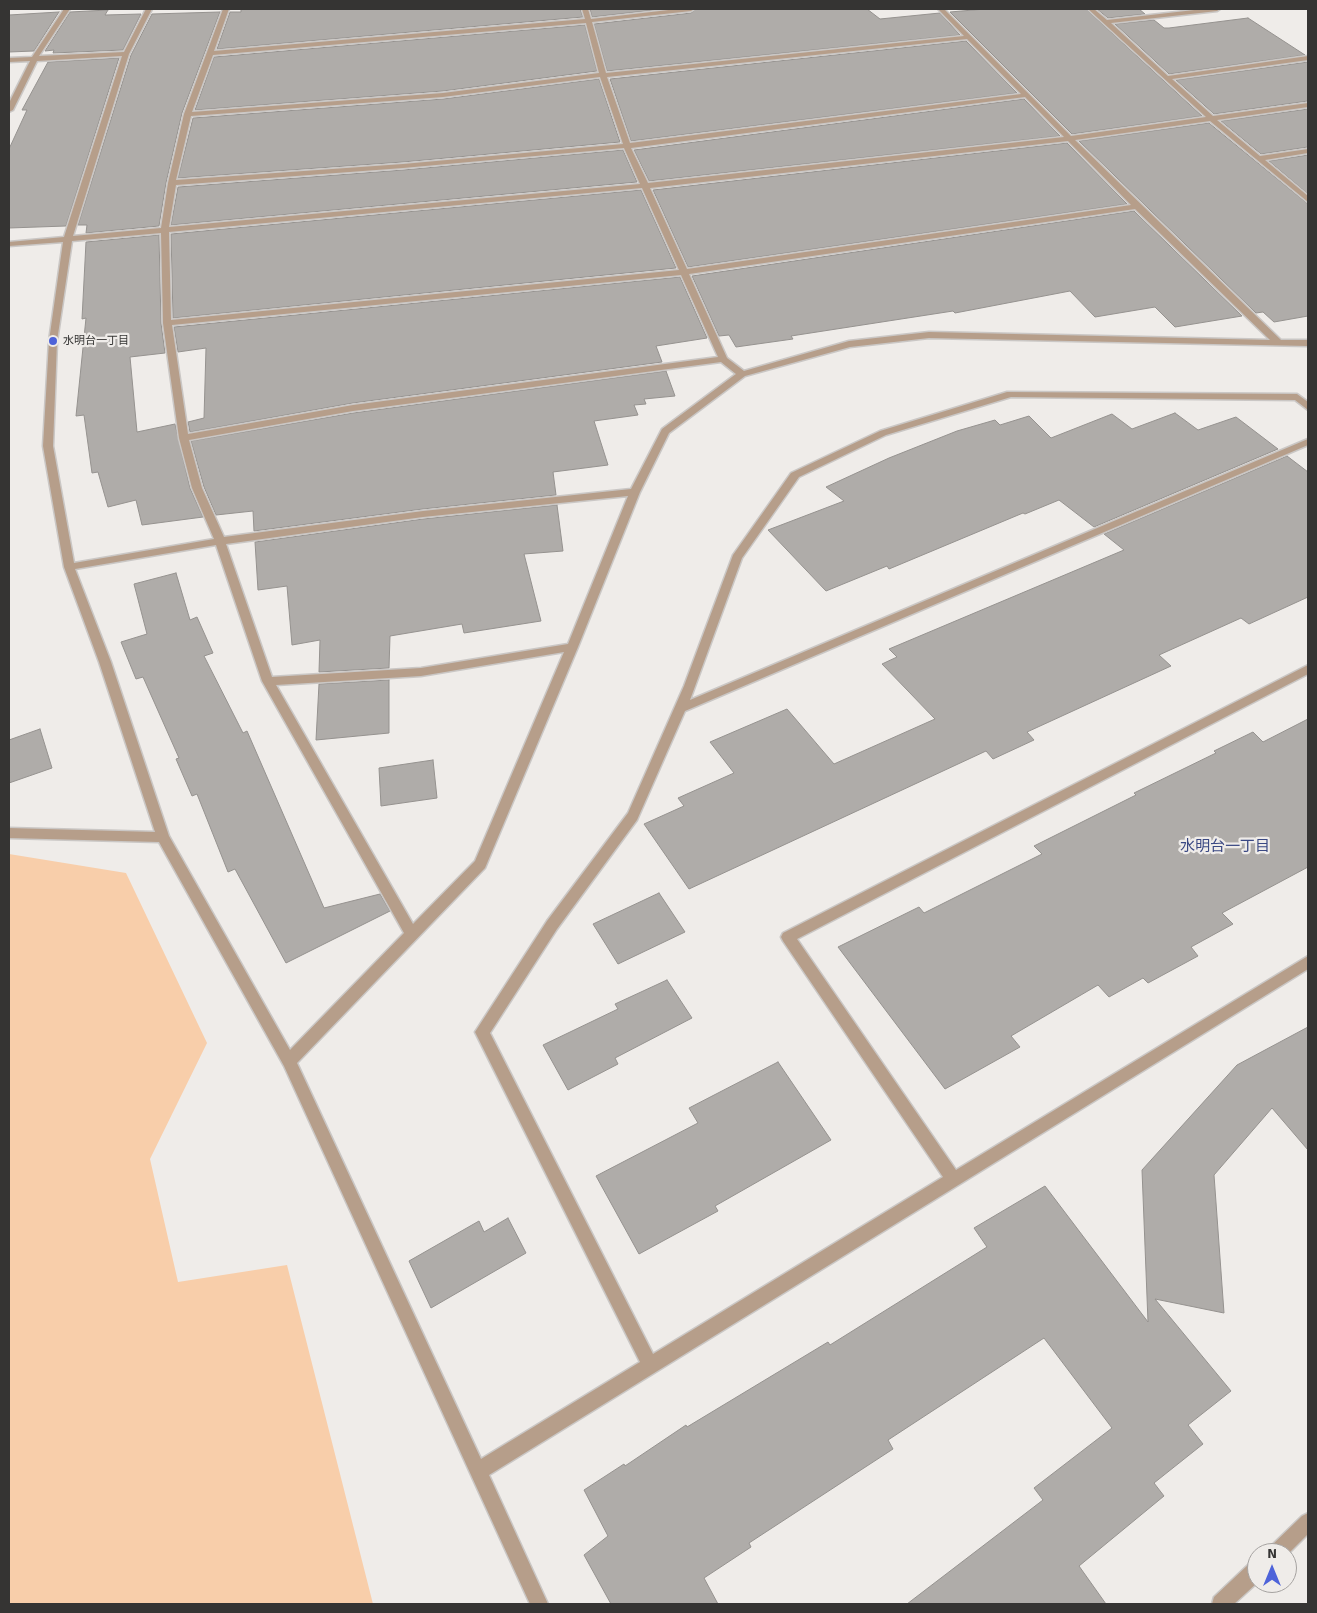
<!DOCTYPE html>
<html>
<head>
<meta charset="utf-8">
<style>
	body { margin:0 }
	#map { position:relative; width:1317px; height:1613px; overflow:hidden; background:#efece9; font-family:Signika,sans-serif }
	canvas { display:block }
	.frame { position:absolute; inset:0; border:10px solid #353433; pointer-events:none }
	.north { position:absolute; left:1247px; top:1543px; width:50px; height:50px; box-sizing:border-box; background:#efece9; border:1px solid #a5a2a0; border-radius:50%; rotate:0deg; font-size:14px; font-weight:700; line-height:20px; text-align:center; color:#353433 }
	.north::after { content:''; display:block; margin:auto; width:18px; height:22px; background:#4e63d9; clip-path:polygon(50% 0,100% 100%,50% 72%,0 100%) }
</style>
</head>
<body>
<div id="map">
<canvas width="1317" height="1613"></canvas>
<div class="frame"></div>
<div class="north">N</div>
</div>
<script>
const context = document.querySelector('canvas').getContext('2d');
context.lineJoin = 'round';
function fill(path, color) { context.fillStyle = color; context.fill(path, 'evenodd'); }
const toPath = rows => new Path2D(rows.map(r => 'M' + r).join(''));
function strokePath(path, color, width, dash) { context.strokeStyle = color; context.lineWidth = width; context.lineCap = dash ? 'butt' : 'round'; context.setLineDash(dash || []); context.stroke(path); }
function write(font, color, halo, rows, align = 'center') {
  context.font = font + ' Signika,"Noto Sans JP",sans-serif'; context.lineWidth = 4.5; context.setLineDash([]); context.textBaseline = 'middle'; context.strokeStyle = halo; context.fillStyle = color; for (const [text, x, y, turn = 0] of rows) {
    context.save(); context.translate(x, y); context.rotate((+turn || 0) * Math.PI / 180); context.textAlign = isNaN(turn) ? turn : align; if (halo) context.strokeText(text, 0, 0); context.fillText(text, 0, 0); context.restore();
  }
}
const green = toPath([
	[9,854,126,873,207,1043,150,1159,178,1282,287,1265,373,1604,9,1604]
]);
const building = toPath([
	[241,9,580,9,583,17,217,49,230,12,241,12,241,9],
	[590,9,663,9,592,17,590,9],
	[696,9,867,9,880,19,940,13,960,35,607,71,594,24,691,13,696,9],
	[985,9,1086,9,1202,116,1072,134,950,12,985,9],
	[1097,9,1139,9,1145,14,1108,18,1097,9],
	[108,10,105,15,141,14,123,50,53,53,54,50,45,51,70,12,108,10],
	[59,12,34,51,9,52,9,15,59,12],
	[220,12,182,113,166,183,159,226,86,233,87,225,78,225,131,55,152,14,220,12],
	[1248,18,1305,55,1169,74,1115,24,1154,20,1164,28,1169,28,1248,18],
	[585,25,597,71,443,91,195,110,214,57,585,25],
	[966,41,1017,93,631,141,610,79,966,41],
	[119,58,66,226,9,228,9,149,27,110,22,110,48,62,119,58],
	[1308,62,1308,101,1214,114,1176,80,1308,62],
	[599,79,620,142,403,162,178,178,193,118,443,99,599,79],
	[1024,99,1060,136,649,181,634,150,1024,99],
	[1308,109,1308,147,1261,154,1221,121,1308,109],
	[1209,123,1308,204,1308,316,1274,322,1263,312,1256,313,1079,141,1209,123],
	[1067,143,1127,204,688,267,653,190,1067,143],
	[623,150,637,182,171,225,178,187,403,170,623,150],
	[1308,155,1308,194,1269,161,1308,155],
	[641,190,676,268,173,318,171,234,641,190],
	[1134,211,1242,316,1175,327,1155,307,1095,317,1070,291,955,313,953,311,791,336,793,339,736,347,729,335,719,336,692,276,1134,211],
	[159,235,161,323,165,353,130,357,137,432,175,424,190,488,203,517,142,525,136,500,108,507,98,472,92,473,84,415,76,416,86,318,82,319,86,242,159,235],
	[680,277,707,338,656,346,662,362,353,403,190,432,188,422,204,418,206,348,178,352,174,327,680,277],
	[666,371,675,396,644,399,646,404,634,405,638,415,594,421,608,465,553,472,556,495,423,509,254,531,253,511,216,515,204,487,191,441,353,413,666,371],
	[1175,413,1198,430,1236,417,1278,449,1094,527,1059,500,1025,514,1023,513,889,569,887,566,826,591,768,530,844,501,826,487,889,458,957,431,995,420,1000,425,1029,416,1051,438,1112,414,1132,429,1175,413],
	[1287,456,1308,472,1308,597,1249,624,1241,618,1159,655,1171,666,1027,732,1034,740,993,759,986,751,689,889,644,824,684,806,678,798,734,773,710,742,787,709,834,764,935,719,882,664,897,657,889,649,1124,550,1104,534,1287,456],
	[557,505,563,551,524,554,541,621,464,633,462,624,390,636,389,668,319,672,320,640,292,645,287,586,258,590,255,542,423,519,557,505],
	[176,573,190,620,197,617,213,653,204,656,243,733,247,731,324,908,380,894,390,911,286,963,235,869,228,872,197,794,192,796,176,759,179,758,143,677,136,679,121,642,147,634,134,584,176,573],
	[389,680,389,733,316,740,319,684,389,680],
	[1308,719,1308,867,1222,913,1233,924,1191,947,1198,956,1148,983,1143,978,1109,997,1098,985,1011,1036,1020,1047,945,1089,838,947,919,907,924,913,1042,854,1034,846,1136,795,1134,793,1216,753,1214,751,1253,732,1263,742,1308,719],
	[40,729,52,768,9,783,9,740,40,729],
	[433,760,437,798,381,806,379,768,433,760],
	[659,893,685,932,618,964,593,924,659,893],
	[667,980,692,1018,615,1058,618,1064,568,1090,543,1045,618,1009,615,1004,667,980],
	[1308,1027,1308,1150,1272,1108,1214,1175,1224,1313,1155,1299,1231,1391,1188,1425,1203,1444,1154,1483,1164,1496,1079,1566,1106,1604,907,1604,1043,1500,1034,1488,1112,1428,1044,1338,888,1440,893,1449,749,1543,751,1547,704,1578,718,1604,611,1604,584,1555,608,1536,584,1490,624,1464,625,1466,686,1425,687,1427,828,1342,830,1345,987,1247,974,1228,1045,1186,1148,1322,1142,1170,1237,1065,1308,1027],
	[778,1062,831,1140,715,1206,718,1211,639,1254,596,1176,698,1123,689,1108,778,1062],
	[508,1218,526,1253,431,1308,409,1261,479,1221,484,1232,508,1218]
]);
const minor = toPath([
	[64,9,70,9,39,56,124,52,146,9,152,9,129,54,73,236,161,228,168,183,184,114,223,9,229,9,214,51,585,19,582,9,588,9,591,19,677,9,694,9,691,11,592,22,606,73,964,36,938,9,944,9,1071,136,1206,117,1088,9,1094,9,1107,20,1203,9,1220,9,1217,11,1111,23,1168,76,1308,56,1308,60,1172,79,1213,116,1308,103,1308,107,1217,120,1260,156,1308,149,1308,153,1265,160,1308,196,1308,202,1210,121,1075,140,1281,340,1308,340,1308,346,929,338,850,347,745,376,669,433,640,492,578,647,485,868,297,1063,481,1459,640,1362,475,1032,547,921,628,813,684,686,733,555,791,473,880,431,1007,392,1297,394,1308,402,1308,410,1295,400,1011,397,886,435,799,477,742,558,690,700,1308,439,1308,445,685,711,637,820,557,929,490,1033,653,1354,943,1177,783,941,781,937,783,933,1308,665,1308,674,797,939,956,1170,1308,956,1308,969,489,1475,548,1604,530,1604,284,1066,159,842,9,838,9,828,155,832,99,662,64,567,43,446,49,341,63,242,9,246,9,242,64,237,122,56,37,61,13,110,9,112,9,103,30,61,9,62,9,58,32,57,64,9],
	[586,23,599,73,443,93,192,112,213,55,586,23],
	[967,39,1021,94,630,143,607,77,967,39],
	[600,77,623,144,403,164,176,180,191,116,443,97,600,77],
	[1025,97,1064,137,648,183,631,148,1025,97],
	[1068,141,1131,205,687,269,650,188,1068,141],
	[624,148,640,184,169,227,176,185,403,168,624,148],
	[642,188,679,270,171,320,169,232,642,188],
	[1135,209,1270,340,929,332,849,341,744,371,727,358,689,274,1135,209],
	[161,233,163,323,179,438,192,488,214,539,74,563,53,446,57,341,72,241,161,233],
	[681,275,718,357,353,405,188,434,172,325,681,275],
	[721,362,736,374,662,429,631,489,423,511,224,537,202,488,189,440,353,411,721,362],
	[628,496,568,644,421,668,272,677,226,544,423,517,628,496],
	[216,545,262,681,404,933,290,1050,169,836,111,662,75,569,216,545],
	[564,652,475,861,413,924,276,685,421,676,564,652],
	[1308,1513,1308,1534,1287,1555,1287,1553,1267,1553,1270,1547,1302,1516,1308,1513],
	[1257,1561,1257,1583,1234,1604,1212,1604,1214,1597,1250,1563,1257,1561]
]);
const markers = [
	[53,341,5,"#4e63d9"]
];
const farPoinames = [
	["水明台一丁目",63,341]
];
const neighbourhoodNames = [
	["水明台一丁目",1225,847]
];
fill(green, '#f8ceaa');
fill(building, '#afaca9');
strokePath(building, '#95928f', 1);
strokePath(minor, '#cac7c5', 3);
fill(minor, '#b69e8a');
for (const [x, y, r, color] of markers) { const dot = new Path2D(); dot.arc(x, y, r, 0, 2 * Math.PI); context.fillStyle = color; context.fill(dot); strokePath(dot, '#efece9', 2); }
write('11px', '#353433', '#efece9', farPoinames, 'left');
write('15px', '#3a4883', '#efece9', neighbourhoodNames);
</script>
</body>
</html>
